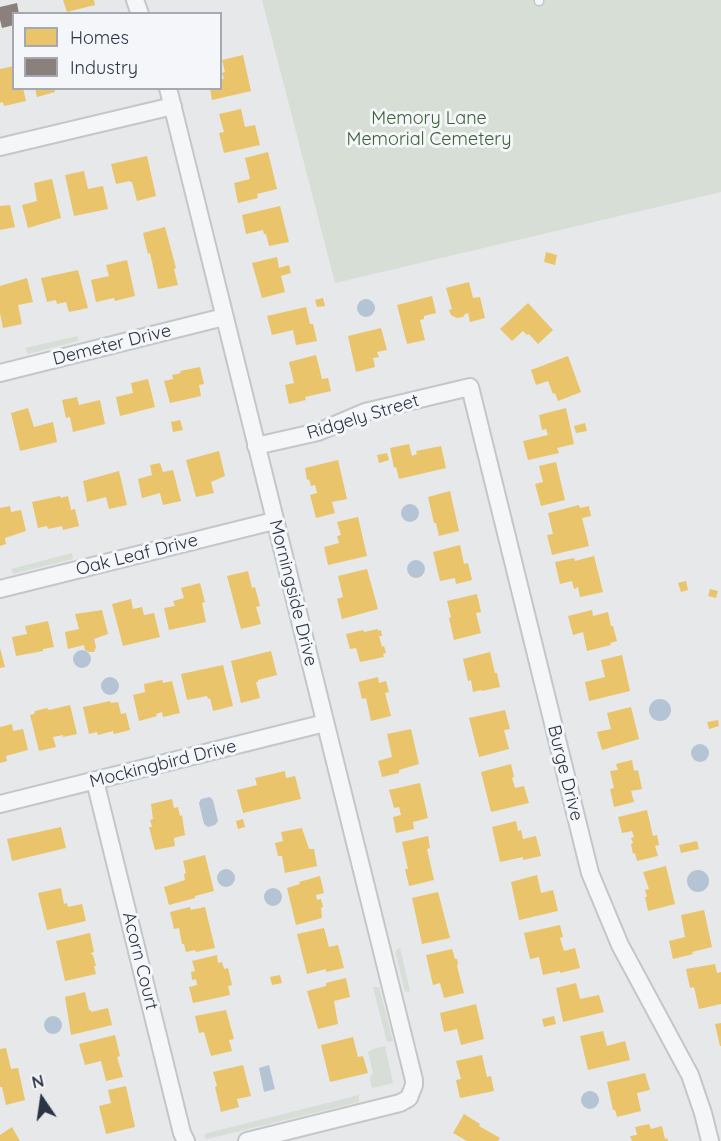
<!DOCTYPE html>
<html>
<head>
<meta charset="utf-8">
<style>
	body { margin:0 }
	#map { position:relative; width:721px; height:1141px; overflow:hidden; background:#e6e8ea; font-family:Quicksand,sans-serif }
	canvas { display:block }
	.legend { position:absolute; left:12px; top:12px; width:210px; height:78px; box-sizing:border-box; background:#f4f6f9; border:2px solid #a4a8b1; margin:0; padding:8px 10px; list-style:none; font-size:18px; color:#2b3445 }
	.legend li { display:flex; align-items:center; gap:12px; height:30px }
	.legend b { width:30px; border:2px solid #a4a8b1 }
	.north { position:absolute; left:12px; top:1069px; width:60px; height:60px; -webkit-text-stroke:4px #f4f6f9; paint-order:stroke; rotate:347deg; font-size:16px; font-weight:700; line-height:24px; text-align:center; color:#2b3445 }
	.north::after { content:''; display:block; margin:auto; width:21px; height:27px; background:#2b3445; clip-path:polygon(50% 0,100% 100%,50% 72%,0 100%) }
</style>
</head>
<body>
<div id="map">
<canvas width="721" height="1141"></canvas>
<ul class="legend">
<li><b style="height:16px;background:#e9c46a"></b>Homes</li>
<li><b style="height:16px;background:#8a817c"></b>Industry</li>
</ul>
<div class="north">N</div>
</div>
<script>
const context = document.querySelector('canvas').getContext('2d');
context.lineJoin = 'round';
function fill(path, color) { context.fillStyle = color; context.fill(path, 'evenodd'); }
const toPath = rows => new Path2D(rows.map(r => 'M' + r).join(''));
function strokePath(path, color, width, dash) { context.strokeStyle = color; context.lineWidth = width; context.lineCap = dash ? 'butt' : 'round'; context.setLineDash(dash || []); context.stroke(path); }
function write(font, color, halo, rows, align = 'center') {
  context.font = font + ' Quicksand,sans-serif'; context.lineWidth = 6; context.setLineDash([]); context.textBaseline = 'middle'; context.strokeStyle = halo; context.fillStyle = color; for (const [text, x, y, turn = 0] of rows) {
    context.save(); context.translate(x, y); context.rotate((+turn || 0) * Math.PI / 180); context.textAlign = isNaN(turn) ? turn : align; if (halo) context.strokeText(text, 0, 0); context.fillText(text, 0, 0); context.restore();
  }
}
const green = toPath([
	[262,0,721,0,721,192,335,283],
	[78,336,78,341,28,354,25,348],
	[72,553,73,559,13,574,11,569],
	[400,948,410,991,405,992,395,951],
	[373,987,379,987,393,1041,387,1042],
	[385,1046,393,1083,372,1088,370,1077,373,1073,368,1052,373,1049],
	[359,1095,359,1102,207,1139,205,1138,204,1134]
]);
const water = toPath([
	'357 308a9 9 0 1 1 18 0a9 9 0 1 1-18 0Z',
	'401 513a9 9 0 1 1 18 0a9 9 0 1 1-18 0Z',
	'407 569a9 9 0 1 1 18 0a9 9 0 1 1-18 0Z',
	'73 659a9 9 0 1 1 18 0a9 9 0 1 1-18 0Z',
	'101 686a9 9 0 1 1 18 0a9 9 0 1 1-18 0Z',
	'649 710a11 11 0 1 1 22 0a11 11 0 1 1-22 0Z',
	'691 753a9 9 0 1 1 18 0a9 9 0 1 1-18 0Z',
	[210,797,213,800,218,821,215,825,208,827,204,824,199,803,201,799],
	'217 878a9 9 0 1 1 18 0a9 9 0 1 1-18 0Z',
	'687 881a11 11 0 1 1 22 0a11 11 0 1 1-22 0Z',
	'264 897a9 9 0 1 1 18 0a9 9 0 1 1-18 0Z',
	'44 1025a9 9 0 1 1 18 0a9 9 0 1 1-18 0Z',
	[269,1065,275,1089,264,1092,259,1068],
	'581 1100a9 9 0 1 1 18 0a9 9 0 1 1-18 0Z'
]);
const homes = toPath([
	[63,0,94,0,95,5,67,12],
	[243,55,251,91,212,100,210,88,220,88,220,79,224,79,222,73,225,72,222,60],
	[14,66,14,88,23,88,26,101,4,106,3,102,0,103,0,69],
	[35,88,54,88,55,92,37,97],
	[241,109,245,127,255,125,260,145,224,153,219,133,224,132,219,114],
	[268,152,277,189,257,194,258,198,238,203,234,183,250,179,245,158],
	[147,156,156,196,137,201,132,182,130,182,130,181,116,184,111,164],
	[84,171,88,189,103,186,108,209,74,216,65,175],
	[52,179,61,218,28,228,22,205,37,201,34,183],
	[10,205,15,227,0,230,0,206],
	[280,206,289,242,269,246,266,234,264,234,263,230,246,234,242,215],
	[165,227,176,268,174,269,178,285,158,289,150,253,148,254,143,233],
	[546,252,557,255,555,265,544,262],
	[277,257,279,268,289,265,291,273,281,276,285,292,262,298,252,263],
	[127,260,135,296,115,301,114,298,96,302,91,280,109,276,106,265],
	[78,270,88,308,69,312,66,302,57,304,56,300,47,302,41,278],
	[27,278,33,302,18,305,22,324,3,328,0,313,0,286],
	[469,282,473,298,480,297,485,318,470,322,468,313,465,314,463,317,457,318,451,315,449,310,452,309,446,288],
	[432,296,436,313,424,316,424,319,420,320,425,340,407,344,397,305],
	[323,298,325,306,317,307,315,300],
	[528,303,553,330,538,344,529,334,527,335,523,331,512,341,500,329],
	[306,307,310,324,313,324,317,341,296,345,293,330,272,335,267,316],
	[381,328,387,350,377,352,379,357,373,358,375,367,356,372,348,336],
	[316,355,322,379,328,378,331,391,305,397,306,400,289,404,285,385,294,383,289,362],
	[568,356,581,392,558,401,555,393,553,394,548,381,536,385,531,370],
	[200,367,204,384,199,385,201,396,170,403,164,381,173,379,172,375,181,373,180,371],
	[148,379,155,407,120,416,116,397,133,393,131,383],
	[77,397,79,405,100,400,105,424,73,432,70,417,66,418,62,400],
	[28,408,34,427,53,422,57,442,20,451,11,413],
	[566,408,574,444,557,448,559,453,528,460,523,441,548,435,546,429,542,430,539,415],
	[180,420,183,430,173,432,171,422],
	[585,423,587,431,576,433,574,426],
	[409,444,412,456,417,454,416,451,441,446,446,468,399,479,396,467,394,468,390,448],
	[219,451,225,476,211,482,214,493,196,497,186,460],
	[387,453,389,460,379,463,377,455],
	[338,460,347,499,332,502,335,513,316,518,310,495,317,493,315,485,311,486,309,479,307,480,305,468],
	[556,462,565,500,541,506,535,484,543,482,539,466],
	[160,463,163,472,173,470,181,501,163,505,160,493,142,498,138,479,152,475,150,465],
	[119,471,127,505,109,509,106,497,87,502,83,481],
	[450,491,459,531,439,536,436,523,434,523,428,497],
	[60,496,61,498,68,496,71,510,75,509,79,526,63,530,62,526,48,529,47,526,38,528,32,502],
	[579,505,580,508,589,506,591,516,582,518,589,546,552,555,547,535,553,534,548,513],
	[10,506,11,512,21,510,26,531,5,538,6,544,0,546,0,508],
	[358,517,367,556,328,565,324,547,339,543,337,536,341,535,337,522],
	[460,545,464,564,468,563,472,580,456,584,455,578,440,581,433,552],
	[594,556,603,592,580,597,578,587,574,589,572,581,560,584,555,562,574,558,575,561],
	[367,569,378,609,342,619,337,599,343,597,338,576],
	[248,571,252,588,255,587,260,606,256,607,261,624,241,629,227,576],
	[686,581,688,590,681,592,678,583],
	[200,583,205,602,202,603,206,622,169,630,164,608,175,606,173,601,184,598,181,588],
	[710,589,718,591,716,598,708,596],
	[477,594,481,612,476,613,481,633,454,640,449,618,451,617,447,601],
	[131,599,133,609,142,607,144,615,154,613,160,637,123,646,112,604],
	[102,610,108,634,94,639,96,647,94,652,89,652,85,650,84,645,68,649,65,632,79,629,75,614],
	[592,610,593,616,608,612,611,626,613,626,617,641,610,643,611,645,587,651,583,632,573,635,568,616],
	[48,621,54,647,43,649,43,651,16,656,12,637,27,634,25,626],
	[378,629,378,631,381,630,382,636,379,636,382,647,384,646,386,653,383,654,384,657,360,662,356,648,350,649,346,634,363,630,364,632],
	[0,648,5,667,0,668],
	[271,651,277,675,258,680,258,682,256,682,260,698,241,703,231,661],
	[490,652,495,673,497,673,500,687,482,691,481,690,473,692,471,680,468,681,463,659],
	[622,655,630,691,589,701,585,682,605,677,601,660],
	[223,665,233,706,213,711,210,698,208,699,207,696,187,700,181,674],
	[378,677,379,683,386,681,389,692,385,693,391,716,371,721,366,698,362,699,358,682],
	[162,680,163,683,172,681,180,713,163,717,162,712,156,714,157,716,139,721,133,695,145,692,144,684],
	[110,701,111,703,118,702,121,714,126,713,130,730,114,734,113,731,98,735,97,732,89,734,83,707],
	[70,705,77,734,63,737,63,735,53,737,56,747,39,751,30,715,34,714,35,711,47,708,49,710],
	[631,707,639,739,602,750,597,732,611,729,607,713],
	[505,710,510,729,504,730,509,749,479,757,469,718],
	[718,720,719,726,709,729,707,722],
	[12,724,13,731,23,729,28,750,6,756,7,761,0,763,0,727],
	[411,729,419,764,399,770,399,773,382,777,378,761,392,757,387,734],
	[632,760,634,771,638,770,642,789,631,791,634,802,614,807,610,789,614,788,610,771,618,770,616,764],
	[511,764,514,777,512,778,515,788,524,786,529,803,491,812,481,772],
	[285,771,286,778,295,776,301,799,243,813,237,790,257,785,255,778],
	[420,783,428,818,413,822,414,829,396,833,393,817,401,815,399,807,394,808,389,790],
	[172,799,174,808,178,807,180,816,182,815,185,835,174,838,175,846,155,850,149,827,152,827,150,820,153,819,151,804],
	[647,810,653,836,657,835,659,845,655,846,658,856,637,861,635,853,633,854,631,844,633,843,631,838,634,837,632,831,622,833,618,817],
	[243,819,245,827,238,829,236,821],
	[516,821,518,831,521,830,523,839,536,836,541,856,523,860,523,857,500,862,492,827],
	[61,827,66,848,12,861,7,839],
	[302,828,309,849,314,849,317,866,285,873,282,856,278,856,275,843,283,841,281,832],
	[428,836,430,848,427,849,434,880,409,886,405,869,408,869,402,842],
	[697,841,699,849,681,853,679,845],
	[205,855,214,891,195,896,195,898,169,905,164,887,185,880,184,874,186,873,183,861],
	[666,866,675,904,648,911,645,897,647,897,645,890,649,889,643,872],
	[537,875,541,893,553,890,558,911,519,920,511,882],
	[320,876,324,893,316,895,317,900,321,899,323,907,321,908,322,918,296,925,287,888,300,884,299,882],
	[61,888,64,904,67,903,68,907,82,904,86,921,47,930,38,893],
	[438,892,450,938,422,944,412,898],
	[190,907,191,910,205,907,215,948,196,952,195,950,186,952,184,944,182,944,179,928,174,929,170,912],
	[704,910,712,947,692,952,693,954,673,959,669,941,685,937,681,915],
	[560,925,563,937,560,938,564,951,575,948,580,968,560,973,560,971,543,975,539,957,530,959,524,933],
	[324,928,329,947,338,945,344,968,326,972,326,969,307,974,297,934],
	[90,933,94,952,91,953,92,955,93,955,96,966,94,966,96,974,65,981,56,941],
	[452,949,455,959,457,959,458,964,457,966,464,993,444,998,440,983,433,985,426,955],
	[217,955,218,963,222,962,224,969,228,968,232,985,228,986,230,995,193,1003,189,987,197,985,196,979,192,980,191,972,195,971,192,961],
	[715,964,717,973,721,972,721,1004,699,1009,694,987,690,988,686,969],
	[280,975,282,983,272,985,270,977],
	[346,978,350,997,334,1001,338,1024,318,1029,307,991,326,986,326,983],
	[576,983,580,999,599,995,604,1012,563,1022,556,988],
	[85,992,89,1010,91,1010,91,1012,108,1008,112,1025,71,1035,65,997],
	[476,1004,484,1039,461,1045,457,1029,444,1032,440,1013],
	[226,1010,234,1039,229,1040,232,1051,211,1056,204,1032,199,1033,195,1016],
	[554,1016,556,1024,544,1027,542,1019],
	[721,1023,721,1046,720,1046,715,1024],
	[603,1031,607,1046,625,1041,630,1060,588,1070,580,1036],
	[115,1035,120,1056,117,1057,123,1077,106,1081,101,1061,85,1065,79,1044],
	[353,1037,358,1057,363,1056,368,1073,330,1082,321,1045],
	[6,1048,11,1069,18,1068,25,1100,6,1105,2,1087,0,1087,0,1049],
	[482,1055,487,1077,491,1076,494,1091,460,1098,456,1080,461,1079,456,1061],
	[243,1065,251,1096,237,1099,239,1107,221,1112,215,1087,217,1086,213,1072],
	[645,1073,650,1090,637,1093,641,1111,617,1117,615,1110,613,1110,607,1082],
	[126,1086,135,1127,106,1134,99,1106,111,1103,108,1090],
	[464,1114,480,1124,479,1126,500,1138,498,1141,467,1141,453,1133],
	[649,1124,651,1129,662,1126,665,1139,667,1138,668,1141,632,1141,630,1136,637,1135,635,1127],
	[12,1127,20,1141,0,1141,0,1135]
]);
const industry = toPath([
	[17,3,19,14,14,14,14,25,2,28,0,20,0,7]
]);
const lane = toPath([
	[539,0,539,1]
]);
const street = toPath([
	[135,0,140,14],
	[168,88,414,1080,414,1085,409,1098,400,1103,247,1141],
	[0,147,173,106],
	[0,373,224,317],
	[256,446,318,432,365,412,470,387,590,873,620,945,690,1075,703,1113,710,1141],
	[0,589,274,521],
	[95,781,182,1133,186,1141],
	[0,804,325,723]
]);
const parkNames = [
	["Memory Lane",429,119],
	["Memorial Cemetery",429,140]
];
const streetNames = [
	["Demeter Drive",112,345,-14],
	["Ridgely Street",363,417,-17],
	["Oak Leaf Drive",137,555,-14],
	["Morningside Drive",293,593,76],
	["Mockingbird Drive",163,764,-14],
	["Burge Drive",565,773,76],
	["Acorn Court",140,961,76]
];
fill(green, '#d6ded6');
fill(water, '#b4c4d5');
fill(homes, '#e9c46a');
fill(industry, '#8a817c');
strokePath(lane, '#c4c6c8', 11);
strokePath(street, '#c4c6c8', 20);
strokePath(lane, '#f5f6f7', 8);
strokePath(street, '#f5f6f7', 16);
write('18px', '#3f6138', '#f4f6f9', parkNames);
write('18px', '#2b3445', '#f4f6f9', streetNames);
</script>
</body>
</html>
